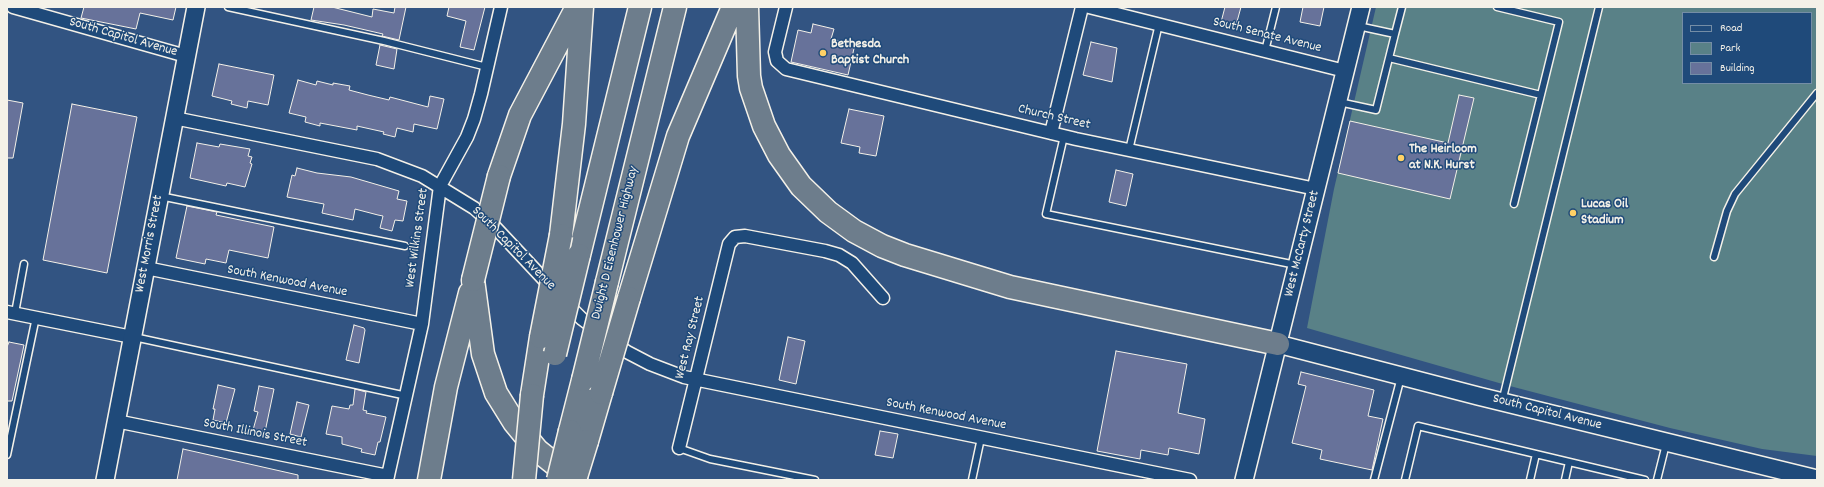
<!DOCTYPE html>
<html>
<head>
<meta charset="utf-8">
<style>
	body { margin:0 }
	#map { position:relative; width:1824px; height:487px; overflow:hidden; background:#325482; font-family:Dekko,sans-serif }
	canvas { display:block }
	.frame { position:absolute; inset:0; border:8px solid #f4f1e8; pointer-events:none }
	.legend { position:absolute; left:1682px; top:12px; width:130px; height:72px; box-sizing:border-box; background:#1f4a7a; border:1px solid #748da6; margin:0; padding:5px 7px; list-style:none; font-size:12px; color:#f4f1e8 }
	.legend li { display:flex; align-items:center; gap:8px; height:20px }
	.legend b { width:20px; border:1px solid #748da6 }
</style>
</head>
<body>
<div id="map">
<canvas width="1824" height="487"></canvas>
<div class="frame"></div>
<ul class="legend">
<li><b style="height:5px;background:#1f4a7a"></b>Road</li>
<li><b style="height:11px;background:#598187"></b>Park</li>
<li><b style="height:11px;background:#67729a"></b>Building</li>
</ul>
</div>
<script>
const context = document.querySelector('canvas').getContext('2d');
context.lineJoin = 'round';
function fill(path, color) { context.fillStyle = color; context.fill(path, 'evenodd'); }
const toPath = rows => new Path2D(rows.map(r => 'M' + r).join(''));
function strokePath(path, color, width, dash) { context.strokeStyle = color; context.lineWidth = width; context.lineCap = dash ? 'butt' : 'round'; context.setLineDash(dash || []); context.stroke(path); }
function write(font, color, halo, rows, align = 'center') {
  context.font = font + ' Dekko,sans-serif'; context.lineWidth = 3; context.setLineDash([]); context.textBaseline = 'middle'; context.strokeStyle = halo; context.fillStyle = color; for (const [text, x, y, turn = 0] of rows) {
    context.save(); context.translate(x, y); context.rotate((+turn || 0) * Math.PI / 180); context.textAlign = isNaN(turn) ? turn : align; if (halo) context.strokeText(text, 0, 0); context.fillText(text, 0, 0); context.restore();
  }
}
const green = toPath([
	[1376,7,1817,7,1817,456,1762,449,1670,428,1506,385,1307,328,1334,189],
	[1683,13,1811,13,1811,83,1683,83]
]);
const building = toPath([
	[84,7,176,7,173,20,140,13,136,29,81,18,84,7],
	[314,7,332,7,372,17,373,9,394,13,395,7,406,7,399,40,382,36,383,34,344,25,311,20,314,7],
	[449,7,485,7,474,50,460,47,466,21,447,16,449,7],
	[1225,7,1241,7,1235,29,1220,26,1225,7],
	[1303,7,1324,7,1320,26,1300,22,1303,7],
	[813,24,834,29,831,39,855,44,848,75,791,62,798,30,811,33,813,24],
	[1091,42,1117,48,1112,82,1083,75,1091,42],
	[380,45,397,49,394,69,376,65,380,45],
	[219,64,274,75,268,105,248,101,247,108,231,104,232,101,212,96,219,64],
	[298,80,316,85,317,81,333,85,333,83,350,86,349,90,368,95,389,100,390,97,428,107,430,96,444,99,437,129,414,124,413,132,397,128,395,137,383,134,384,132,357,126,357,130,320,123,320,126,305,122,306,117,289,113,298,80],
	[1459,95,1474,98,1450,199,1338,173,1350,121,1448,143,1459,95],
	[7,100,23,103,13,158,7,158,7,100],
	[72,104,137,117,107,273,43,260,72,104],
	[849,109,884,116,876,156,859,153,860,147,841,143,849,109],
	[197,143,219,147,220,144,250,149,248,156,252,157,250,163,252,164,245,187,227,183,226,186,190,178,197,143],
	[297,168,317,173,351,177,399,191,397,199,407,201,403,221,395,220,392,231,380,228,383,216,378,215,355,209,353,220,322,213,324,204,287,197,292,175,295,176,297,168],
	[1116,170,1133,174,1126,206,1109,202,1116,170],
	[187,206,217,212,216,215,274,227,268,258,229,250,226,263,206,259,205,264,176,258,187,206],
	[354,325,364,328,365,330,359,363,346,360,354,325],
	[788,337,805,341,796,384,779,380,788,337],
	[9,342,24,345,12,401,7,401,7,347,9,342],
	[1116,351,1187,364,1178,413,1205,419,1199,454,1169,448,1168,455,1141,450,1140,459,1097,451,1116,351],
	[1301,372,1374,390,1368,416,1383,419,1372,470,1320,459,1322,450,1292,443,1306,386,1298,384,1301,372],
	[218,385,235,389,226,423,213,420,215,409,213,409,218,385],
	[259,386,274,389,265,432,253,430,258,412,254,411,259,386],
	[355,389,366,392,363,410,367,411,366,413,386,417,380,442,378,442,375,455,361,452,362,449,342,444,342,437,326,434,332,406,349,409,350,405,353,405,355,389],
	[297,402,309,405,301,437,290,434,297,402],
	[880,431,898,434,893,458,875,455,880,431],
	[183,449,298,475,298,480,177,480,183,449]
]);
const lane = toPath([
	[228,7,384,41,487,67],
	[1497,7,1559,22,1514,204],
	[1358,26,1395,34,1402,7],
	[1265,51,1276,7],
	[1389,58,1541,95],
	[1339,102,1376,110,1395,34],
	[1064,136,1046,214,1296,265],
	[1129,150,1159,24],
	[160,196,405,246],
	[1714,257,1727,211,1735,194,1817,93],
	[15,313,24,264],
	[134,337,407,396],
	[1502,402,1599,7],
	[679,448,710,459,815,480],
	[7,455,36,317],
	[972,480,981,438],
	[1374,480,1401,377],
	[1405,480,1418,426,1645,480],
	[1530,480,1536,454],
	[1565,480,1569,462],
	[1657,480,1666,444]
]);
const street = toPath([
	[13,7,186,56],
	[786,7,775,52,777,61,786,69,1076,139,1316,189],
	[1089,7,1345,71],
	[174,118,377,159,422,176,474,208,492,224,552,288],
	[1051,133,1082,7],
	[146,268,422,324],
	[565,302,582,319,627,352,650,364,684,377,1190,480],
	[7,312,132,337],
	[116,421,388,476],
	[679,448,729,244,735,237,745,236,825,251,839,255,852,263,883,298],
	[387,480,422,324,440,186,467,137,474,119,481,94,501,7]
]);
const secondary = toPath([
	[1278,344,1478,396,1817,479],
	[105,480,196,7],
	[1244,480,1361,7]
]);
const highway = toPath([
	[747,7,749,76,751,88,764,126,779,155,801,186,828,212,854,231,882,246,905,255,1010,287,1278,344],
	[499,176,520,115,577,7],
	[561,235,574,124,582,7],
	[579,255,640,7],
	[473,280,483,354,496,393,514,422,537,450,557,466,576,478],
	[607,282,675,7],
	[629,298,678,136,733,7],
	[532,395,541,337],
	[570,431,583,380],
	[587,441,601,393],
	[429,480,446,387,470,293]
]);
const highwayBridge = toPath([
	[473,280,499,176],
	[541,337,561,235],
	[555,354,579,255],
	[583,380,607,282],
	[601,393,629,298],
	[524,480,532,395],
	[558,480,570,431],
	[575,480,587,441]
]);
const markers = [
	[823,53,4,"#ffd166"],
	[1401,158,4,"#ffd166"],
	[1573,213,4,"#ffd166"]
];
const streetNames = [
	["South Senate Avenue",1267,36,14],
	["South Capitol Avenue",123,38,16],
	["Church Street",1054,118,13],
	["West Wilkins Street",418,238,-82],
	["Dwight D Eisenhower Highway",616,243,-76],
	["West Morris Street",150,244,-79],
	["West McCarty Street",1303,244,-76],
	["South Capitol Avenue",513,249,45],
	["South Kenwood Avenue",287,282,11],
	["West Ray Street",691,338,-76],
	["South Capitol Avenue",1547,413,14],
	["South Kenwood Avenue",946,415,11],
	["South Illinois Street",255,434,11]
];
const poiNames = [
	["Bethesda",831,45],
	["Baptist Church",831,61],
	["The Heirloom",1409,150],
	["at N.K. Hurst",1409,166],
	["Lucas Oil",1581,205],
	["Stadium",1581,221]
];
fill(green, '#598187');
fill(building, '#67729a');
strokePath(building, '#f4f1e8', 1);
strokePath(lane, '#f4f1e8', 9);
strokePath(street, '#f4f1e8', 15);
strokePath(secondary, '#f4f1e8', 20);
strokePath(highway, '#f4f1e8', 25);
strokePath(lane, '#1f4a7a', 6);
strokePath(street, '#1f4a7a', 12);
strokePath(secondary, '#1f4a7a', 17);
strokePath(highway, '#6d7d8c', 22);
strokePath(highwayBridge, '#f4f1e8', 25, []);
strokePath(highwayBridge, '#6d7d8c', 22);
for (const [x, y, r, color] of markers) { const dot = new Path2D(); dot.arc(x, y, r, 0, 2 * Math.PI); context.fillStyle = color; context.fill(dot); strokePath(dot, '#1f4a7a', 1.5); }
write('14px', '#f4f1e8', '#1f4a7a', streetNames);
write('bold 14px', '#f4f1e8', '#1f4a7a', poiNames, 'left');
</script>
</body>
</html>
